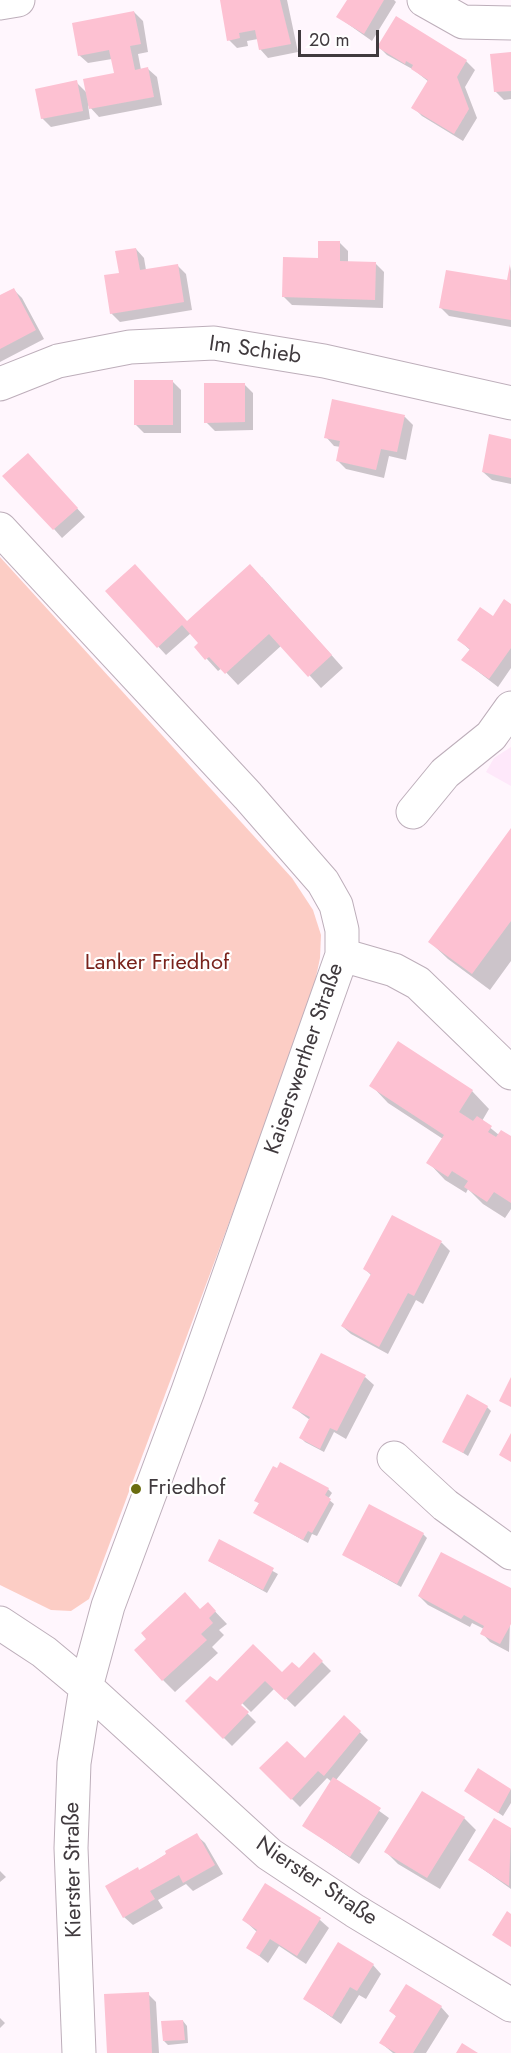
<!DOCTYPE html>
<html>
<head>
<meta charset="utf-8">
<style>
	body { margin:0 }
	#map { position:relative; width:511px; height:2053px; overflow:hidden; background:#fff6fd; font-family:Jost,sans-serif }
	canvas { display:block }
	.scale { position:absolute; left:298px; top:30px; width:81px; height:27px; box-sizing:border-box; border:3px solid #403a3e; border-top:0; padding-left:8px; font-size:18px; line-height:21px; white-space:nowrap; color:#403a3e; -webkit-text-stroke:4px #fff; paint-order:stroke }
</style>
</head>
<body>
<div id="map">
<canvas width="511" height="2053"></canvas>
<div class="scale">20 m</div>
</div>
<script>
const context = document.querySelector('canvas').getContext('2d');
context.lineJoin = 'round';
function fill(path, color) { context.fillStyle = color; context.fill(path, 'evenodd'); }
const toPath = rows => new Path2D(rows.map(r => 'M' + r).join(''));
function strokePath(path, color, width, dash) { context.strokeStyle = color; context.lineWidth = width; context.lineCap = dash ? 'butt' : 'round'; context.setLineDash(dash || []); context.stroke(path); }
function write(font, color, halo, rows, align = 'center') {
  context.font = font + ' Jost,sans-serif'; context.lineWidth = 4.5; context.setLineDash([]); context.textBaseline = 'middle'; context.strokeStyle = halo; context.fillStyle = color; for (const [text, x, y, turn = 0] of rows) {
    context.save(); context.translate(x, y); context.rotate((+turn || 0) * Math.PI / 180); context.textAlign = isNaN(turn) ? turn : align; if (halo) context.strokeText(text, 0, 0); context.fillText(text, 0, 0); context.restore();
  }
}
const built = toPath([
	[511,747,511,786,486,772,494,758]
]);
const green = toPath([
	[0,557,292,878,313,910,321,935,320,958,310,1005,89,1599,71,1611,51,1610,0,1585]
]);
const shadow = toPath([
	[221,0,287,0,298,52,268,58,260,49,258,39,247,41,248,46,237,48,229,40],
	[348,0,394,0,396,2,372,41,338,17],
	[134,12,143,21,148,52,138,54,141,70,148,69,157,77,162,105,99,117,88,105,90,119,51,127,42,118,76,82,87,93,115,75,112,59,88,63,79,55],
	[379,47,466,61,475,70,465,87,477,118,463,141,422,116,413,107,429,82,414,70,387,55],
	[511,54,511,99,504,100,495,91],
	[340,243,348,251,348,263,376,264,384,272,383,308,292,305,283,296],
	[136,249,144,258,146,270,177,265,186,274,192,310,120,322,111,313,121,274],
	[511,266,511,327,449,316,441,308,508,282],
	[14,290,22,298,44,339,0,362,0,296],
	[173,382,181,390,181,433,144,433,136,425],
	[244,384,253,393,253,430,215,431,206,422],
	[333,401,405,417,413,425,406,460,389,456,384,478,346,469,338,461,341,447,334,446,326,437],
	[511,440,511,484,492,480,483,472],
	[36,463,85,517,62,538,54,529],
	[262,577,343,668,321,688,282,645,238,685,222,668,218,671,207,659,200,643,191,633,166,655,107,591,187,623],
	[511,606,511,668,498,687,463,660,470,650,459,640],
	[511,831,511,961,490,990,448,959,430,942],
	[398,1043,472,1091,489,1109,482,1121,499,1135,511,1138,511,1209,505,1218,483,1204,468,1189,466,1193,445,1180,428,1162,443,1139,388,1103,371,1085],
	[392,1217,442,1243,450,1251,423,1304,416,1300,388,1354,351,1334,342,1326,372,1276,365,1269],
	[365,1377,374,1385,346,1439,334,1432,324,1452,305,1442,301,1438,310,1420,294,1408],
	[487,1407,491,1411,468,1456,444,1441],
	[328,1489,332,1493,328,1499,334,1504,317,1536,312,1534,308,1543,255,1513,260,1504,256,1501],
	[423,1534,427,1538,401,1587,344,1555],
	[219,1541,278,1574,267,1593,209,1561],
	[511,1590,509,1652,490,1642,482,1633,484,1629,472,1623,470,1627,428,1605,419,1596],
	[208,1604,227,1624,219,1630,224,1635,212,1647,218,1653,175,1692,163,1680,148,1639,201,1611],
	[314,1654,331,1671,295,1707,275,1688,251,1712,237,1698,235,1701,256,1722,232,1746,187,1701,217,1684,299,1670],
	[344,1717,368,1740,336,1780,389,1818,359,1864,304,1826,332,1782,327,1778,300,1807,261,1768,305,1760],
	[479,1770,511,1790,511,1803,503,1816,466,1791],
	[464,1818,476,1830,440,1889,398,1864,386,1852],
	[495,1820,511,1830,511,1889,470,1860],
	[196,1835,205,1843,223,1874,193,1891,186,1884,158,1900,163,1908,133,1925,124,1917,140,1871],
	[0,1871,6,1877,0,1882],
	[266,1885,320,1920,329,1928,306,1964,279,1946,268,1963,248,1947,257,1932,244,1920],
	[373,1965,381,1974,366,1999,359,1995,341,2024,305,1999],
	[148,1994,156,2002,159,2053,108,2053],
	[441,2007,449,2016,426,2053,393,2053,381,2043,397,2017,391,2011],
	[0,2018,5,2023,0,2028],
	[183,2021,187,2026,188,2043,168,2045,164,2041]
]);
const building = toPath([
	[220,0,280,0,291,44,259,50,255,30,239,33,240,38,227,41],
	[347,0,384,0,364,34,336,17],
	[134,11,141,44,130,46,135,70,148,67,154,97,89,109,83,79,114,73,109,50,78,56,72,23],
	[396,16,467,60,457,77,469,109,454,134,411,108,428,80,411,69,413,65,406,61,405,64,377,47],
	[511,52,511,91,494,92,490,54],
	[77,80,83,111,41,119,35,89],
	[318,241,340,241,340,261,376,262,375,300,282,297,283,257,318,258],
	[136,248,140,270,178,264,184,302,110,314,104,275,119,273,115,251],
	[510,264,511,320,439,308,446,270,507,280],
	[14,288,36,330,0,349,0,295],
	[134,380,173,380,173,425,134,425],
	[204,383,245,383,245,422,204,423],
	[332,399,405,415,397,452,381,449,376,470,336,461,340,441,324,438],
	[489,434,511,439,511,478,482,472],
	[28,453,78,508,53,530,2,476],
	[135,564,187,621,250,564,332,655,308,677,269,634,225,674,209,657,205,660,194,647,198,643,182,625,157,648,105,591],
	[504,599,511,604,511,648,489,679,461,660,470,649,457,640,480,607,493,616],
	[511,828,511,921,472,974,428,942],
	[398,1041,473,1090,459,1112,473,1121,477,1116,492,1126,488,1132,496,1137,501,1130,511,1136,511,1203,494,1192,487,1202,464,1187,468,1181,452,1171,448,1177,426,1163,444,1135,369,1086],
	[392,1215,442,1241,414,1296,408,1293,379,1347,341,1326,371,1274,363,1269],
	[321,1353,366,1375,337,1431,330,1428,320,1449,299,1438,310,1417,292,1408],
	[511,1377,511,1407,499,1401],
	[467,1394,488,1406,463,1453,442,1442],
	[511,1433,511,1462,499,1455],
	[280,1462,329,1488,325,1495,331,1499,312,1533,308,1531,303,1540,253,1513,259,1503,254,1501,273,1466,277,1468],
	[369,1504,424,1533,397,1584,342,1555],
	[219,1539,274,1568,263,1590,208,1561],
	[441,1552,511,1588,511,1624,500,1644,480,1634,484,1626,464,1615,461,1619,418,1596],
	[185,1592,200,1609,208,1602,216,1611,209,1618,213,1623,201,1634,207,1640,162,1681,134,1650,146,1639,141,1633],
	[253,1644,282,1672,292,1662,299,1668,314,1652,323,1661,285,1700,265,1681,241,1705,249,1712,223,1739,185,1701,210,1676,217,1681],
	[344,1715,361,1731,324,1776,318,1771,291,1800,259,1768,287,1741,305,1758],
	[478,1768,511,1789,498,1813,464,1791],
	[333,1777,381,1808,350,1857,302,1826],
	[422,1791,465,1817,427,1878,384,1852],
	[494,1818,511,1828,509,1886,468,1860],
	[197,1833,215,1865,183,1883,179,1875,150,1891,155,1899,123,1918,105,1886,138,1867,139,1870,153,1862,166,1854,165,1851],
	[265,1883,321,1918,297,1956,270,1939,259,1956,246,1948,257,1930,242,1920],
	[507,1911,511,1914,511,1947,492,1935],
	[338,1942,374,1964,357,1991,350,1987,332,2017,303,1999],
	[406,1984,442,2006,413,2053,396,2053,379,2043,396,2016,389,2011],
	[149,1992,152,2053,107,2053,104,1994],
	[183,2020,185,2040,163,2041,161,2021],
	[462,2043,478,2053,456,2053]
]);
const minor = toPath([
	[424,0,463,22,511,23],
	[0,3,18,0],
	[0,384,58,361,130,347,214,343,324,361,511,403],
	[0,529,248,796,323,882,336,905,342,930,342,955,188,1391,108,1606,86,1687,74,1763,71,1848,79,2053],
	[413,812,445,773,491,736,511,708],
	[342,955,394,970,418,983,511,1073],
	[394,1458,445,1505,511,1553],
	[0,1623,44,1652,86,1687,269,1854,355,1911,511,2005]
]);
const markers = [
	[136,1489,6,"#6a6d10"]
];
const streetNames = [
	["Im Schieb",255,351,8],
	["Kaiserswerther Straße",305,1059,-71],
	["Kierster Straße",74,1870,-91],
	["Nierster Straße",316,1882,34]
];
const parkNames = [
	["Lanker Friedhof",157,964]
];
const poiNames = [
	["Friedhof",148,1489]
];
fill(built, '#fee8fa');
fill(green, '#fccdc5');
fill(shadow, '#0003');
fill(building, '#fdc1d2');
strokePath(minor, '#bdaeba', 35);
strokePath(minor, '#fff', 33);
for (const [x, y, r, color] of markers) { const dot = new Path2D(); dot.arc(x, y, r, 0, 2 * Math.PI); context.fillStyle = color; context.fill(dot); strokePath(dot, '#fff', 2); }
write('22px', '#403a3e', '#fff', streetNames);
write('22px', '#79231c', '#fff', parkNames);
write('22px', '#403a3e', '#fff', poiNames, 'left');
</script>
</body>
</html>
